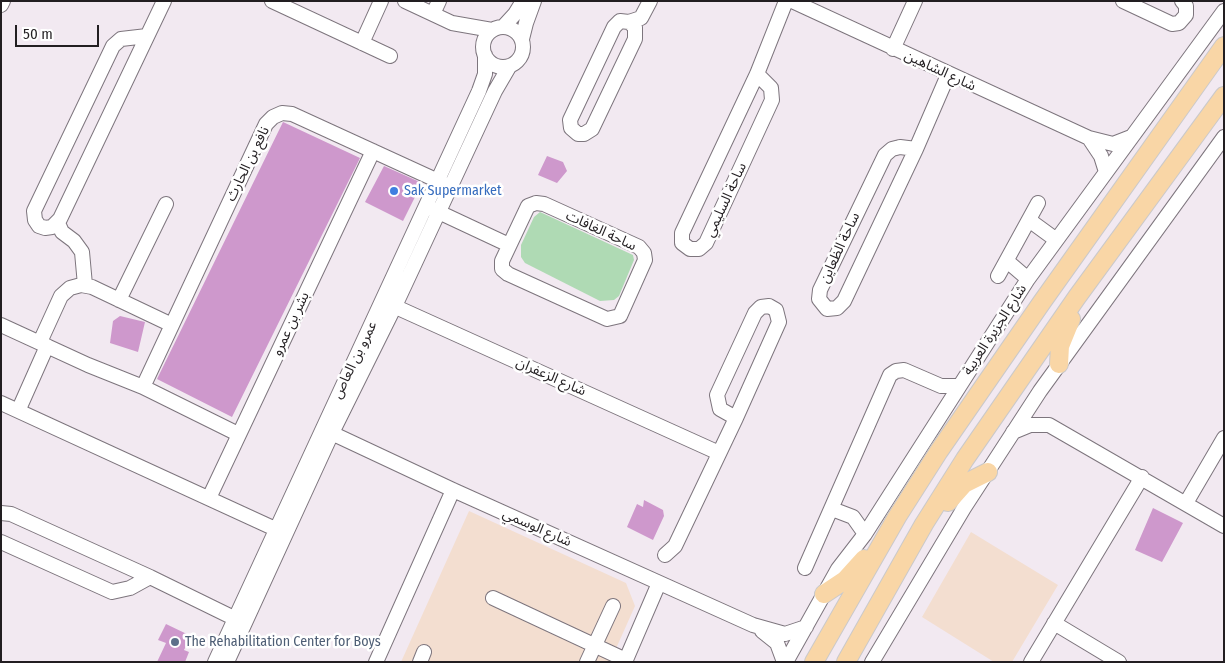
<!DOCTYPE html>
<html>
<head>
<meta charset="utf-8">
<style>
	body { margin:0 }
	#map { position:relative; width:1225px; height:663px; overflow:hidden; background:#f2e9f1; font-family:"Fira Sans Condensed",sans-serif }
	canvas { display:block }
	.frame { position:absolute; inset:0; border:2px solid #221e21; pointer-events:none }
	.scale { position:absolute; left:15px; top:25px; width:84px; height:22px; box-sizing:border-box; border:2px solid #221e21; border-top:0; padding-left:6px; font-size:15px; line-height:18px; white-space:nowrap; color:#221e21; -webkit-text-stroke:4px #fff; paint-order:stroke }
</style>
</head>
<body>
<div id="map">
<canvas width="1225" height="663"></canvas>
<div class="frame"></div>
<div class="scale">50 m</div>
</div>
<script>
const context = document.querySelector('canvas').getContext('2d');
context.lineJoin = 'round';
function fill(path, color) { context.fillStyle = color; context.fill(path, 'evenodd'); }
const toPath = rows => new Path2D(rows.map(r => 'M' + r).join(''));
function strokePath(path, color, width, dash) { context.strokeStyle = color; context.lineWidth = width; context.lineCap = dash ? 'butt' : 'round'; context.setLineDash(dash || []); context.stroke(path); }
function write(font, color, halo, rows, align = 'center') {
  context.font = font + ' "Fira Sans Condensed","Noto Sans Arabic",sans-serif'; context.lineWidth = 5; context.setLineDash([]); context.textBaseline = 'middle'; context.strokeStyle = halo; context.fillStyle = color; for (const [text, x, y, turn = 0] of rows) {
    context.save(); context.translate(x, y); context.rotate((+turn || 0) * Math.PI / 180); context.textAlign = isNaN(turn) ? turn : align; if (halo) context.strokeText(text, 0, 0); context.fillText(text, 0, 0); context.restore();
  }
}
const education = toPath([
	[469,511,626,583,635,606,610,662,401,662],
	[971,532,1058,585,1012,662,994,662,922,617]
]);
const green = toPath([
	[540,212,633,255,634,260,619,296,614,300,600,301,525,263,521,257,521,245,534,217]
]);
const building = toPath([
	[283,122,360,158,232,417,157,379],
	[547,156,563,162,567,171,557,183,538,175],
	[384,166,422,183,403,221,365,202],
	[120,316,145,322,138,352,110,343,113,321],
	[644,500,663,510,664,516,653,540,627,527,637,504,643,507],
	[1153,508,1183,523,1162,562,1135,550],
	[166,624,191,636,184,650,189,652,185,662,157,662,166,643,158,640]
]);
const minor = toPath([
	[272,1,390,56],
	[405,1,452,23,492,30],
	[792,1,1089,138,1113,144,1131,137],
	[1123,1,1172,24,1179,23,1186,15,1186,6,1182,1],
	[1,5,3,1],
	[433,14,439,1],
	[629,22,635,27,635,39,592,129,584,134,578,134,571,128,570,120,614,27,620,21,629,22,641,18,650,1],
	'483 47a20 20 0 1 1 40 0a20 20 0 1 1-40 0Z',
	[503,27,515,14,523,1],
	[147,36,121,39,113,46,34,211,35,220,39,226,45,228,52,227,60,219,164,1],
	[522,39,526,23,534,1],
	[362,43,381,1],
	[893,49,915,1],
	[757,74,771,88,772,100,706,243,699,249,690,249,682,243,682,233,757,74,786,1],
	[1089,138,1101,156,1106,172],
	[900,147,916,149,844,301,837,308,827,309,819,299,820,290,885,155,892,149,900,147],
	[916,149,948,75],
	[536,203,544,204,639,247,644,253,645,260,620,316,607,319,508,274,502,269,502,261,528,206,536,203],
	[430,208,509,245],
	[1029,220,1055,239],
	[58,223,62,232,74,241,82,252,85,285],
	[1007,261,1028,279],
	[998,276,1038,203],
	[119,300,166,204],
	[387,303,719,453],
	[769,306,776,310,779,322,736,418,720,409,717,395,755,313,761,307,769,306],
	[1,325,88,365,143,387,238,434],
	[40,342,61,296,70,288,81,285,92,287,172,325],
	[143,387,266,124,273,117,282,113,292,114,447,185],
	[1,403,284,533],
	[19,409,47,346],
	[325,430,453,490,753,625,785,634,806,627],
	[1013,432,1030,425,1049,425,1224,526],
	[209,498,373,151],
	[1186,503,1224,438],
	[832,509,853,517,865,534],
	[1,513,11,514,150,577,130,588,112,592,1,542],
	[665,555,675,546,736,418],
	[805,568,890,375,896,371,904,370,941,386,958,386],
	[150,577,244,623],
	[493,598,626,660],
	[1054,623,1119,662],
	[762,631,777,643,784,662],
	[215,662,479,91,485,74,485,55],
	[227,662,332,433,395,306,495,91,509,67],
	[376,662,453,490],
	[420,662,424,652],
	[587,662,613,606],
	[625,662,659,583],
	[786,662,838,569,865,534,1028,279,1224,11],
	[872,662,964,508,1040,391,1224,137],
	[1031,662,1142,477]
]);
const major = toPath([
	[1059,364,1060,346,1071,319],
	[948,502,964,484,988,472],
	[824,594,845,580,864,559],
	[814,662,897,517,939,451,1042,302,1224,46],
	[846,662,924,524,965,459,1077,297,1224,96]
]);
const markers = [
	[394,191,5,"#3f7fe0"],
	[175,642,5,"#5c6f8a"]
];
const streetNames = [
	["شارع الشاهين",940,71,25],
	["نافع بن الحارث",248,164,-64],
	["ساحة السليمي",726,200,-65],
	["ساحة الغافات",601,231,25],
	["ساحة الظعاين",840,248,-65],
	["بشر بن عمرو",291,324,-65],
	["شارع الجزيرة العربية",995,330,-57],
	["عمرو بن العاص",355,360,-64],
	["شارع الزعفران",551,377,24],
	["شارع الوسمي",537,528,24]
];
const shopNames = [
	["Sak Supermarket",404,191]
];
const serviceNames = [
	["The Rehabilitation Center for Boys",185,642]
];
fill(education, '#f3ded0');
fill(green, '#afdab4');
fill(building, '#ce98cc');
strokePath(minor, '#7d757d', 16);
strokePath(major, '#cac9ca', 20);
strokePath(minor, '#fff', 14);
strokePath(major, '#f9d6a6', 18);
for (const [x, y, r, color] of markers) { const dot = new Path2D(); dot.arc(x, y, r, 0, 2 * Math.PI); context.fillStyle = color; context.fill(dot); strokePath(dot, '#fff', 2); }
write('14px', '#221e21', '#fff', streetNames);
write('14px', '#366cbe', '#fff', shopNames, 'left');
write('14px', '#4e5e75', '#fff', serviceNames, 'left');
</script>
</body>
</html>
